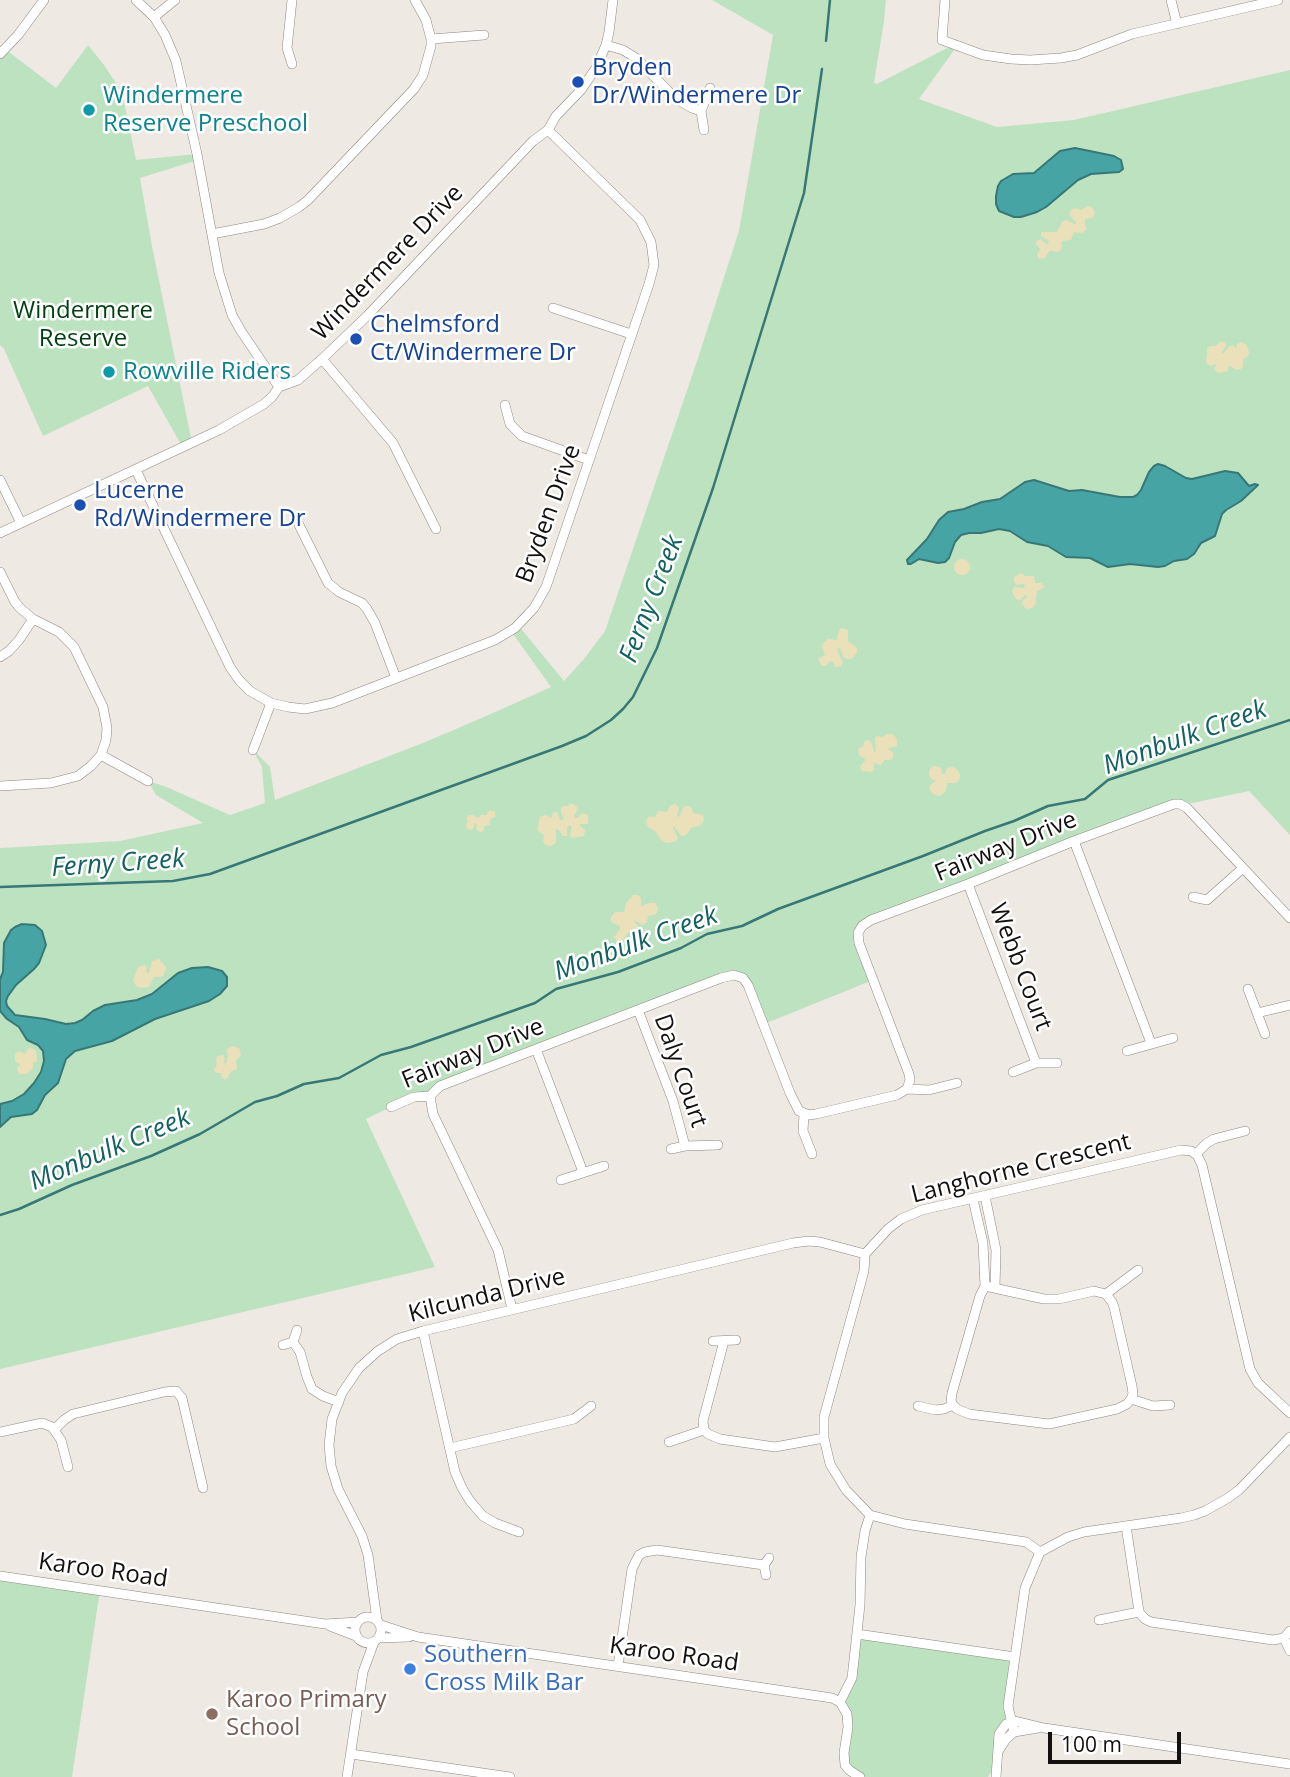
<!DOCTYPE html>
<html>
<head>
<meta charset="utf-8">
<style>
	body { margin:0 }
	#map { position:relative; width:1290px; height:1777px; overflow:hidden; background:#efe9e3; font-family:"Open Sans",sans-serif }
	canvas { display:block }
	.scale { position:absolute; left:1048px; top:1732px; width:133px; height:32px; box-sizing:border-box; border:4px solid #13110f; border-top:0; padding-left:9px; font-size:21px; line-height:24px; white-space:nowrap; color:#13110f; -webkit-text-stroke:5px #fff; paint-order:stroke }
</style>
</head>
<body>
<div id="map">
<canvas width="1290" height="1777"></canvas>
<div class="scale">100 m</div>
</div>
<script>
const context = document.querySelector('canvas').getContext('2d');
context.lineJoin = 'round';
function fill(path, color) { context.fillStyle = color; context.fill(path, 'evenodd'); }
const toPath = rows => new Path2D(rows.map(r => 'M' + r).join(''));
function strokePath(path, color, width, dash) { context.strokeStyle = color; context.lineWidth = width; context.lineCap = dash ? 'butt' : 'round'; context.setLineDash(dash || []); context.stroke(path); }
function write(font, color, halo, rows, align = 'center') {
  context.font = font + ' "Open Sans",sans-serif'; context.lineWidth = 5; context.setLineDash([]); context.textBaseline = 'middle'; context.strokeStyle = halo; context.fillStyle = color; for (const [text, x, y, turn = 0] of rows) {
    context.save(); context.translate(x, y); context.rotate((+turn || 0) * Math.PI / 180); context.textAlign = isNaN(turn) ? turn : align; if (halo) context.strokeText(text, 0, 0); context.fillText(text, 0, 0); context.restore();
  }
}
const green = toPath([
	[712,0,886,0,884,21,874,83,877,84,953,45,957,46,919,99,997,127,1074,120,1290,70,1290,835,1249,791,1183,805,1178,804,871,920,859,930,873,980,774,1020,763,1024,748,985,736,976,391,1107,366,1119,435,1267,0,1369,0,848,120,841,203,823,156,795,148,781,164,786,230,815,265,803,262,767,253,750,270,767,275,800,423,743,484,717,551,687,511,631,518,625,564,681,584,659,605,631,698,358,739,231,773,35],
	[88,45,104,65,122,92,136,160,197,154,198,160,140,178,152,246,192,443,183,448,148,386,43,436,4,349,0,345,0,54,5,49,56,88],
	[0,1576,100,1590,72,1777,0,1777],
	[857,1634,1015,1657,1006,1724,996,1764,988,1777,860,1777,847,1768,848,1727,840,1702,847,1690]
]);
const sand = toPath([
	[1088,206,1093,208,1095,214,1092,218,1085,219,1086,230,1082,233,1074,232,1071,240,1062,241,1061,250,1057,252,1050,250,1045,258,1039,259,1037,255,1040,249,1036,244,1037,241,1041,239,1046,244,1049,243,1048,240,1041,236,1041,232,1057,232,1062,222,1067,220,1076,225,1076,222,1070,216,1071,210,1075,208,1081,210],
	[1220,342,1225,342,1226,345,1222,352,1223,354,1229,346,1233,345,1236,349,1237,344,1241,342,1247,345,1249,353,1248,356,1243,359,1243,366,1241,369,1236,370,1229,365,1228,371,1218,373,1214,369,1217,363,1212,366,1207,364,1206,361,1207,356,1207,348,1211,346,1215,346],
	'954 567a8 8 0 1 1 16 0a8 8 0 1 1-16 0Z',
	[1021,573,1025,576,1034,576,1035,583,1041,583,1045,587,1037,591,1035,605,1032,608,1026,609,1022,604,1023,600,1027,597,1026,594,1020,600,1016,599,1014,596,1012,591,1014,587,1023,588,1025,586,1024,584,1017,585,1014,582,1014,577],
	[842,628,848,630,848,641,857,648,857,653,851,659,847,659,843,657,841,649,838,648,838,652,843,663,841,666,835,667,833,662,830,661,826,666,822,666,818,659,825,655,822,646,823,643,828,639,837,640,839,630],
	[887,734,893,734,897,739,897,746,887,749,893,752,893,758,891,760,885,760,881,765,874,763,874,769,872,772,862,771,860,766,865,761,865,759,859,755,858,749,863,746,865,741,869,740,872,744,874,752,876,752,875,738,877,736,882,737],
	[935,766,941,768,942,774,945,774,947,768,953,767,958,770,960,776,959,780,956,783,947,783,946,791,940,796,933,794,929,789,931,784,936,781,930,778,929,772,931,767],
	[571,803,578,808,577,812,574,815,575,818,577,818,582,813,588,815,588,824,580,824,579,825,585,830,584,836,571,838,570,834,572,827,569,825,567,827,567,836,563,836,559,830,556,829,556,843,551,846,545,845,543,841,544,835,537,830,540,817,545,815,551,818,554,812,557,812,560,820,563,820,564,818,561,813,561,808,563,806,568,806],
	[675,804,679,807,677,815,678,817,680,816,683,807,687,806,691,807,693,813,703,815,704,821,701,825,691,828,687,834,684,836,680,835,674,826,673,828,678,838,675,842,666,843,660,839,656,832,648,827,646,821,648,817,655,817,658,811,667,812,670,806],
	[490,810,495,812,495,817,490,819,490,825,484,826,484,831,480,832,477,830,476,822,472,830,467,829,466,825,468,821,466,818,469,815,473,815,478,818,481,815,486,815],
	[633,895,638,895,641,898,641,907,649,903,655,903,658,908,657,912,655,915,648,916,647,922,643,925,633,920,641,930,640,935,636,936,628,932,623,940,617,941,614,937,620,929,620,926,611,922,611,917,615,912,624,912,626,903],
	[159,959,166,967,164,975,161,977,154,977,149,987,141,988,136,986,133,980,138,967,145,965,147,968,146,972,149,973,152,961],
	[232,1046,239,1048,241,1056,236,1060,237,1069,230,1072,228,1078,225,1080,222,1078,221,1073,216,1073,214,1070,217,1064,216,1059,218,1056,223,1055,225,1059,223,1063,226,1064,228,1055,226,1050],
	[31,1048,36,1051,37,1061,33,1063,33,1068,27,1074,19,1074,17,1069,20,1064,15,1062,15,1054,19,1051,25,1054,28,1049]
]);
const water = toPath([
	[1075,148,1114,156,1121,160,1123,169,1119,172,1091,174,1078,180,1046,207,1037,212,1021,217,1014,217,999,211,996,204,996,196,998,186,1001,181,1013,174,1034,173,1060,151,1075,148],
	[1158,464,1165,466,1186,478,1192,479,1225,471,1238,473,1249,486,1255,484,1258,485,1241,501,1226,510,1222,514,1215,536,1201,543,1194,554,1187,559,1174,561,1165,566,1158,567,1130,564,1108,567,1090,558,1066,557,1048,546,1027,542,1010,531,999,529,981,533,969,533,961,535,955,542,949,558,945,562,938,563,919,559,911,564,908,564,907,560,927,539,939,520,948,512,964,509,982,502,1000,499,1025,482,1034,480,1069,491,1082,490,1120,497,1133,497,1137,495,1141,490,1149,472,1154,466,1158,464],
	[22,924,35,925,42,931,46,945,39,963,34,969,16,985,8,996,6,1001,7,1006,15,1015,45,1019,66,1024,75,1023,82,1020,93,1011,105,1005,137,1000,152,994,178,973,192,968,208,967,222,971,227,977,227,986,220,994,209,1001,155,1019,112,1041,75,1051,66,1059,58,1083,45,1095,37,1110,32,1114,11,1117,0,1127,0,1104,12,1101,24,1094,34,1083,41,1072,44,1061,43,1051,38,1045,27,1040,19,1027,7,1019,0,1011,0,979,3,972,4,943,11,930,15,927,22,924]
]);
const stream = toPath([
	[826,41,830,0],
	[0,887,173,881,210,874,562,746,586,736,611,720,623,709,633,697,657,648,713,488,804,193,822,69],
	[0,1215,19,1209,72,1185,151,1156,200,1134,255,1102,277,1096,304,1084,339,1078,381,1055,411,1047,535,1003,556,989,618,972,681,948,707,934,742,926,778,909,923,856,985,831,1014,821,1048,806,1085,799,1108,780,1290,720]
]);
const street = toPath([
	[136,0,154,17,165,35,176,61,197,154,219,273,232,315,241,331,279,387],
	[292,0,287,48,292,64],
	[945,0,942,40,983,55,1011,59,1030,60,1061,58,1077,55,1132,34,1278,0],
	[1171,0,1177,24],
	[154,17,175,0],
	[431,39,484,35],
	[606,45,623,50,636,58,675,98,692,108,701,111],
	[0,54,18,35,44,0],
	[704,130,701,111,710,88],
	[212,234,264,224,280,218,299,207,308,200,414,89,423,75,431,46,431,39,426,20,415,0],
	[553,308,631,334],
	[322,359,393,443,436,529],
	[505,405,510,424,522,436,589,460],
	[136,470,230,667,239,680,250,691,271,703,288,707,305,709,332,703,495,640,515,628,534,608,546,587,649,284,654,265,651,242,640,220,548,130],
	[0,480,21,523],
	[299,525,328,583,339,592,362,603,367,609,375,623,396,678],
	[0,533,219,430,264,404,272,397,279,387,298,380,322,359,367,316,533,141,548,130,556,116,581,90,596,68,606,45,609,32,613,0],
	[0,572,15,602,20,608,33,619,59,632,74,647,103,707,107,728,106,740,101,755,91,766,78,776,51,783,0,786],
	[0,657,9,651,19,640,33,619],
	[253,750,271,703],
	[101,755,148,781],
	[1074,841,1151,1043],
	[968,884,1036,1063],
	[1193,897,1207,900,1243,868],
	[1248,989,1265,1034],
	[638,1010,673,1101,685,1146],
	[1257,1013,1290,1005],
	[536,1049,583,1172],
	[1127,1051,1173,1038],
	[1013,1072,1036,1063,1057,1063],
	[907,1089,929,1090,957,1083],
	[430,1096,433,1114,498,1250,512,1309],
	[391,1107,414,1097,430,1096,440,1086,721,978,734,975,743,978,748,985,790,1093,799,1111,809,1115,816,1114,897,1095,907,1089,910,1080,909,1074,859,943,858,933,862,926,871,920,968,884,1074,841,1174,804,1180,804,1187,808,1290,918],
	[804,1114,803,1131,812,1154],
	[671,1149,685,1146,718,1145],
	[1196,1154,1207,1143,1214,1139,1245,1131],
	[561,1180,604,1166],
	[985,1196,996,1250,995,1288],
	[973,1199,983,1243,985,1286,980,1296,952,1393,951,1401,953,1405,957,1409,969,1414,1049,1424,1117,1409,1127,1404,1131,1399,1133,1394,1132,1386,1114,1307,1112,1302,1106,1294,1094,1291,1059,1299,1044,1299,985,1286],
	[1106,1294,1138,1270],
	[423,1331,455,1472,462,1488,470,1501,483,1516,495,1523,519,1532],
	[713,1341,736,1340],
	[724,1341,703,1421,704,1430,708,1434,720,1439,775,1447,824,1438],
	[293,1342,300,1352,307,1377,312,1389,323,1396,339,1402],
	[283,1345,293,1342,297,1330],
	[1131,1399,1153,1406,1170,1405],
	[918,1406,935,1410,944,1409,953,1405],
	[55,1429,64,1420,73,1414,164,1392,176,1391,182,1398,203,1488],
	[0,1432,42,1423,52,1427,61,1440,68,1467],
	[669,1442,704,1430],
	[450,1448,574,1419,591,1406],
	[1126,1526,1138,1605,1139,1612,1145,1619,1151,1622,1273,1640,1284,1638,1290,1631],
	[1040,1552,1026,1542,905,1524,870,1515,846,1490,830,1464,824,1438,824,1417,864,1271,865,1254,888,1229,901,1219,922,1210,1181,1150,1191,1151,1197,1155,1202,1165,1250,1369,1258,1383,1290,1413],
	[766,1575,764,1565,769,1558],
	[0,1576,325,1624,358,1622],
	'355 1630a13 13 0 1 1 26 0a13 13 0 1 1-26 0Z',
	[377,1620,368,1555,362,1536,338,1489,331,1466,329,1445,332,1419,342,1393,359,1368,378,1351,397,1339,423,1331,793,1243,809,1241,820,1242,865,1254],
	[1099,1620,1139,1612],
	[381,1625,418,1637,832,1698,840,1702,847,1714,848,1727,844,1753,845,1765,849,1770,860,1777],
	[330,1626,356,1636],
	[857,1634,1015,1657],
	[379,1638,409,1637],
	[1284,1638,1290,1651],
	[618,1666,632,1569,639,1555,645,1552,657,1550,764,1565],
	[840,1702,852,1678,860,1605,861,1557,865,1531,870,1515],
	[1014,1732,1008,1706,1025,1588,1040,1552,1068,1537,1084,1532,1181,1518,1194,1515,1205,1511,1228,1498,1239,1490,1290,1437],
	[999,1750,1006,1739,1014,1732,1038,1728],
	[351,1754,510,1777],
	[347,1777,363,1672,374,1642],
	[996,1777,999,1734,1006,1724,1015,1721,1044,1728,1290,1764]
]);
const markers = [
	[578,82,7,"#1a4fb4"],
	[89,110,7,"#0f9aa8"],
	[356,339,7,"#1a4fb4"],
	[109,372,7,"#0f9aa8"],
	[80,505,7,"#1a4fb4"],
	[410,1669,7,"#3f7fe0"],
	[212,1714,7,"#8d6e63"]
];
const transitNames = [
	["Bryden",592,68],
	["Dr/Windermere Dr",592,96],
	["Chelmsford",370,325],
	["Ct/Windermere Dr",370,353],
	["Lucerne",94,491],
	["Rd/Windermere Dr",94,519]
];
const cultureNames = [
	["Windermere",103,96],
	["Reserve Preschool",103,124],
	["Rowville Riders",123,372]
];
const streetNames = [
	["Windermere Drive",388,263,-46],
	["Bryden Drive",549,514,-70],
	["Fairway Drive",1006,847,-22],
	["Webb Court",1020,967,69],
	["Fairway Drive",473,1054,-22],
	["Daly Court",680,1071,71],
	["Langhorne Crescent",1021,1169,-14],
	["Kilcunda Drive",487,1296,-14],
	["Karoo Road",103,1571,8],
	["Karoo Road",674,1655,8]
];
const parkNames = [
	["Windermere",83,311],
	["Reserve",83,339]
];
const shopNames = [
	["Southern",424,1655],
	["Cross Milk Bar",424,1683]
];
const educationNames = [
	["Karoo Primary",226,1700],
	["School",226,1728]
];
const waterNames = [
	["Ferny Creek",652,599,-69],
	["Monbulk Creek",1185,738,-20],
	["Ferny Creek",118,864,-4],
	["Monbulk Creek",636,944,-20],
	["Monbulk Creek",110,1150,-23]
];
fill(green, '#bde2c0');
fill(sand, '#eae1bb');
fill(water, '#46a4a4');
strokePath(water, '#377877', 2);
strokePath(stream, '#377877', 2.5);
strokePath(street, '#8d8782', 10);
strokePath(street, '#fff', 9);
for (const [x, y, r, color] of markers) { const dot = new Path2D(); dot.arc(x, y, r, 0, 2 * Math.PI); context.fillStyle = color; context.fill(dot); strokePath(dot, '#fff', 2.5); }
write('24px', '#164399', '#fff', transitNames, 'left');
write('24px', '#0d838f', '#fff', cultureNames, 'left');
write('24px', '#13110f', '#fff', streetNames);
write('24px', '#013f12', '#fff', parkNames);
write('24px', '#366cbe', '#fff', shopNames, 'left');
write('24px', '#785e54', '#fff', educationNames, 'left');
write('italic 26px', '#136161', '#fff', waterNames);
</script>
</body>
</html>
